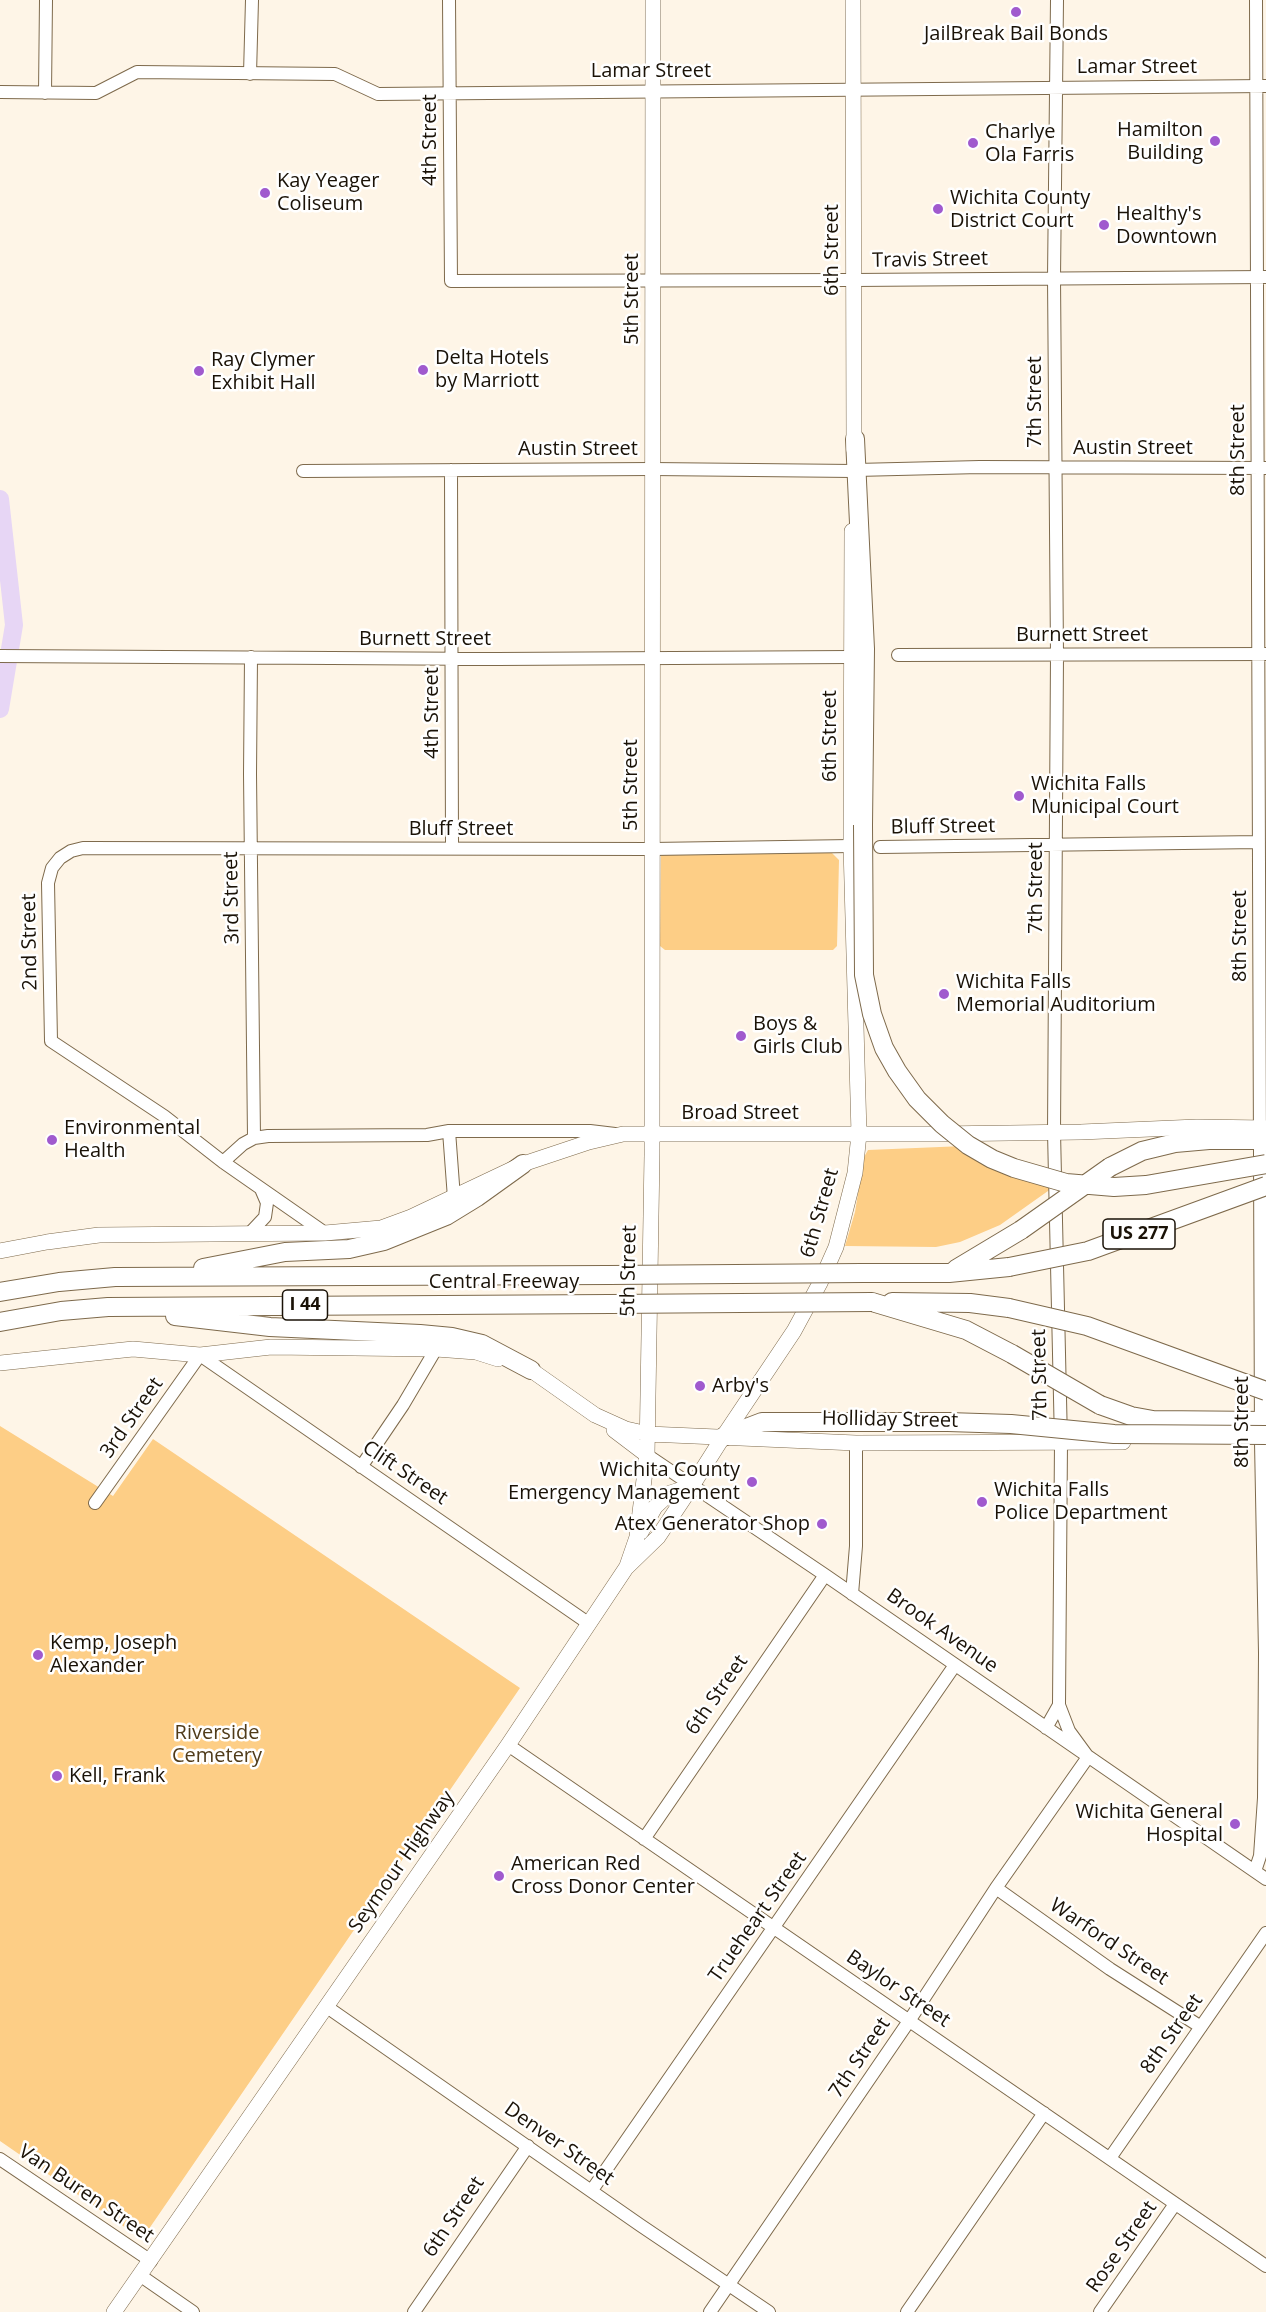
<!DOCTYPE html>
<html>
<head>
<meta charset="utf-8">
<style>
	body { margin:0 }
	canvas { display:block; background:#fef5e7 }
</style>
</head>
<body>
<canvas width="1266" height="2312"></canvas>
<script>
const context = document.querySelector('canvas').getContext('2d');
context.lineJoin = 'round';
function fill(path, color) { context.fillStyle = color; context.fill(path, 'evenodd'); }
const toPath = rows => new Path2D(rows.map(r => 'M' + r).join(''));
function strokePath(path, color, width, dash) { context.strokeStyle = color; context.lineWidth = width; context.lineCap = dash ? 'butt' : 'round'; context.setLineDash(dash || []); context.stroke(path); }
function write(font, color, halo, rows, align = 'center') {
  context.font = font + ' "Open Sans",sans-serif'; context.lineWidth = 5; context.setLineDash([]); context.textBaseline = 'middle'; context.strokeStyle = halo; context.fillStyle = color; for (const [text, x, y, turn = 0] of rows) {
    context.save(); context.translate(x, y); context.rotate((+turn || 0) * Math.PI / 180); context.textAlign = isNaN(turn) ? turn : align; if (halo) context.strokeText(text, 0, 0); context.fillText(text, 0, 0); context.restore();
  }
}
const green = toPath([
	[665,852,832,853,839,860,837,946,833,950,665,950,660,946,661,856],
	[964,1146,1052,1186,1048,1191,1000,1225,960,1242,936,1247,845,1246,855,1212,864,1157,868,1150],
	[0,1426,113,1496,153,1439,520,1688,142,2239,0,2141]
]);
const river = toPath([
	[0,499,14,625,0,709]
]);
const minor = toPath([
	[449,0,451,281,853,280,1266,277],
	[250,74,252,0],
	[0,92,96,93,137,72,335,74,378,94,1266,86],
	[45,93,46,0],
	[451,470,452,848],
	[856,470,980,467,1266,468],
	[303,471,652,469,854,471],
	[898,655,1266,654],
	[0,656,497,659,850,657],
	[251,657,250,774,254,1138],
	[880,847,1259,842],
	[449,1131,454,1198],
	[223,1162,243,1144,254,1138,268,1136,427,1135,449,1131,590,1131,615,1134],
	[325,1233,223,1162,164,1116,51,1041,48,883,52,868,60,858,71,851,83,848,652,849,851,846],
	[249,1234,265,1217,267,1203,261,1189],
	[647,1455,825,1575,1266,1879],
	[361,1467,403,1405,436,1349],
	[95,1503,200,1355,588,1623],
	[852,1594,856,1546,856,1443],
	[1046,1728,1059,1705],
	[508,1745,1266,2266],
	[644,1839,825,1575],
	[1255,1871,1260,1856,1264,1798,1265,1653,1261,1442,1256,0],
	[996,1888,1110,1969,1201,2027],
	[327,2007,640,2225,769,2312],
	[1110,2158,1266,1933],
	[0,2159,151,2261],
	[592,2190,955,1665],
	[141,2276,193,2312],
	[414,2312,528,2146],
	[710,2312,909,2021,996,1888,1088,1757,1069,1731,1059,1705,1061,1442,1054,1132,1057,655,1054,278,1057,0],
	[907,2312,1044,2113],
	[1100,2312,1175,2204]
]);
const major = toPath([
	[853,0,854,450],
	[0,1251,47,1242,99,1235,325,1233,381,1228,411,1217,523,1164,589,1142,623,1134,938,1134,1081,1132,1197,1127,1266,1128],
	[0,1363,133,1349,200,1355,271,1347,436,1349,476,1352,498,1359],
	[521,1366,531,1370,595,1415,626,1429,648,1434,856,1443,1123,1442],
	[614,1430,647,1455],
	[641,1532,655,1507,670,1493,692,1486],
	[627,1566,637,1537,647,1455,652,1155,653,0],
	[114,2312,508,1745,626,1568,658,1537,692,1486,723,1437,794,1331,820,1283,836,1247,855,1173,859,1134,851,846,852,531]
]);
const highway = toPath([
	[855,439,865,649,863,825],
	[1110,1167,1142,1151,1175,1143,1209,1140,1266,1140],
	[203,1268,285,1252,349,1249,384,1241,446,1216,477,1197,523,1164],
	[956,1269,1021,1230],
	[862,1273,949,1273,1009,1267],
	[0,1292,59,1282,115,1277,609,1275],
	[872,1302,966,1330,1012,1354],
	[892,1302,970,1303,1009,1308],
	[175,1316,270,1327,420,1334,452,1337,482,1344,531,1370],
	[0,1322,61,1311,108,1307,610,1304],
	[1100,1405,1131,1416,1153,1420,1266,1421],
	[723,1437,762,1422,948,1422]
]);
const highwayBridge = toPath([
	[863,825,864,975,872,1014,884,1048,897,1071,917,1099,942,1124,968,1145,992,1159,1014,1168,1066,1183,1114,1187,1146,1185,1266,1164],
	[1021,1230,1110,1167],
	[1009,1267,1088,1251,1266,1186],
	[609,1275,862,1273],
	[610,1304,872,1302],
	[1009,1308,1087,1326,1266,1391],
	[1012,1354,1100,1405],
	[948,1422,1011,1424,1114,1434,1266,1435]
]);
const markers = [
	[1016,12,6,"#a05ace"],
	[1215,141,6,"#a05ace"],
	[973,143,6,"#a05ace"],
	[265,193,6,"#a05ace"],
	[938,209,6,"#a05ace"],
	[1104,225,6,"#a05ace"],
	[423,370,6,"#a05ace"],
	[199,371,6,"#a05ace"],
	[1019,796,6,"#a05ace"],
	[944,994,6,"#a05ace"],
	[741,1036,6,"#a05ace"],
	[52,1140,6,"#a05ace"],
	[700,1386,6,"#a05ace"],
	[752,1482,6,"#a05ace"],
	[982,1502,6,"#a05ace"],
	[822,1524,6,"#a05ace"],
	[38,1655,6,"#a05ace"],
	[57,1776,6,"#a05ace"],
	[1235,1824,6,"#a05ace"],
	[499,1876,6,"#a05ace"]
];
const shields = [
	[1139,1234,72],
	[305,1305,45]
];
const shieldNames = [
	["US 277",1139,1234],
	["I 44",305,1305]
];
const poiNames = [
	["JailBreak Bail Bonds",1016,34,"center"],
	["Hamilton",1203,130,"right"],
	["Building",1203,153,"right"],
	["Charlye",985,132],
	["Ola Farris",985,155],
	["Kay Yeager",277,181],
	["Coliseum",277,204],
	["Wichita County",950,198],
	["District Court",950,221],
	["Healthy's",1116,214],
	["Downtown",1116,237],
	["Delta Hotels",435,358],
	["by Marriott",435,381],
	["Ray Clymer",211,360],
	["Exhibit Hall",211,383],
	["Wichita Falls",1031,784],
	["Municipal Court",1031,807],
	["Wichita Falls",956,982],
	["Memorial Auditorium",956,1005],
	["Boys &",753,1024],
	["Girls Club",753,1047],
	["Environmental",64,1128],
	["Health",64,1151],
	["Arby's",712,1386],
	["Wichita County",740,1470,"right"],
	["Emergency Management",740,1493,"right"],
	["Wichita Falls",994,1490],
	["Police Department",994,1513],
	["Atex Generator Shop",810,1524,"right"],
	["Kemp, Joseph",50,1643],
	["Alexander",50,1666],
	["Kell, Frank",69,1776],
	["Wichita General",1223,1812,"right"],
	["Hospital",1223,1835,"right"],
	["American Red",511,1864],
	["Cross Donor Center",511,1887]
];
const streetNames = [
	["Lamar Street",1137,67],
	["Lamar Street",651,71],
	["4th Street",430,140,-90],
	["6th Street",832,250,-90],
	["Travis Street",930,260,-1],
	["5th Street",632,299,-90],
	["7th Street",1035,402,-90],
	["Austin Street",1133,448],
	["Austin Street",578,449],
	["8th Street",1238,450,-90],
	["Burnett Street",1082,635],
	["Burnett Street",425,639],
	["4th Street",432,713,-90],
	["6th Street",830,736,-90],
	["5th Street",631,785,-90],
	["Bluff Street",943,827,-1],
	["Bluff Street",461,829],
	["7th Street",1036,888,-90],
	["3rd Street",232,898,-91],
	["8th Street",1240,936,-90],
	["2nd Street",30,942,-91],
	["Broad Street",740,1113],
	["6th Street",820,1213,-74],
	["5th Street",629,1271,-89],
	["Central Freeway",504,1282],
	["7th Street",1040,1375,-91],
	["3rd Street",132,1418,-55],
	["Holliday Street",890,1420,1],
	["8th Street",1242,1422,-90],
	["Clift Street",405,1473,34],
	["Brook Avenue",942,1631,35],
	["6th Street",717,1695,-55],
	["Seymour Highway",402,1862,-55],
	["Trueheart Street",758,1917,-55],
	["Warford Street",1109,1942,34],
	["Baylor Street",898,1989,34],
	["8th Street",1172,2034,-55],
	["7th Street",860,2058,-56],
	["Denver Street",559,2144,35],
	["Van Buren Street",86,2194,34],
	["6th Street",454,2217,-56],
	["Rose Street",1122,2247,-55]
];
const parkNames = [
	["Riverside",217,1733],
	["Cemetery",217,1756]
];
fill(green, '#fdce86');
strokePath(river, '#e7d6f5', 18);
strokePath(minor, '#7e6a4c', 14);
strokePath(major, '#7e6a4c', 16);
strokePath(highway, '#7e6a4c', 20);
strokePath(minor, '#fff', 12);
strokePath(major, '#fff', 15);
strokePath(highway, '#fff', 18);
strokePath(highwayBridge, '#7e6a4c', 20, []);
strokePath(highwayBridge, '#fff', 18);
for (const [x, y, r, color] of markers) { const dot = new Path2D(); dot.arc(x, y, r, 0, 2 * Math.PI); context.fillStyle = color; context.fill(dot); strokePath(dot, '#fff', 2); }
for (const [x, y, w] of shields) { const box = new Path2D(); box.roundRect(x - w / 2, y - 15, w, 30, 4.5); context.fillStyle = '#fff'; context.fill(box); strokePath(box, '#1a1207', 1.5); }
write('bold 18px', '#1a1207', null, shieldNames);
write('20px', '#1a1207', '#fff', poiNames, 'left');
write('20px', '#1a1207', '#fff', streetNames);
write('20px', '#503b19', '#fff', parkNames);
</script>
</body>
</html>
